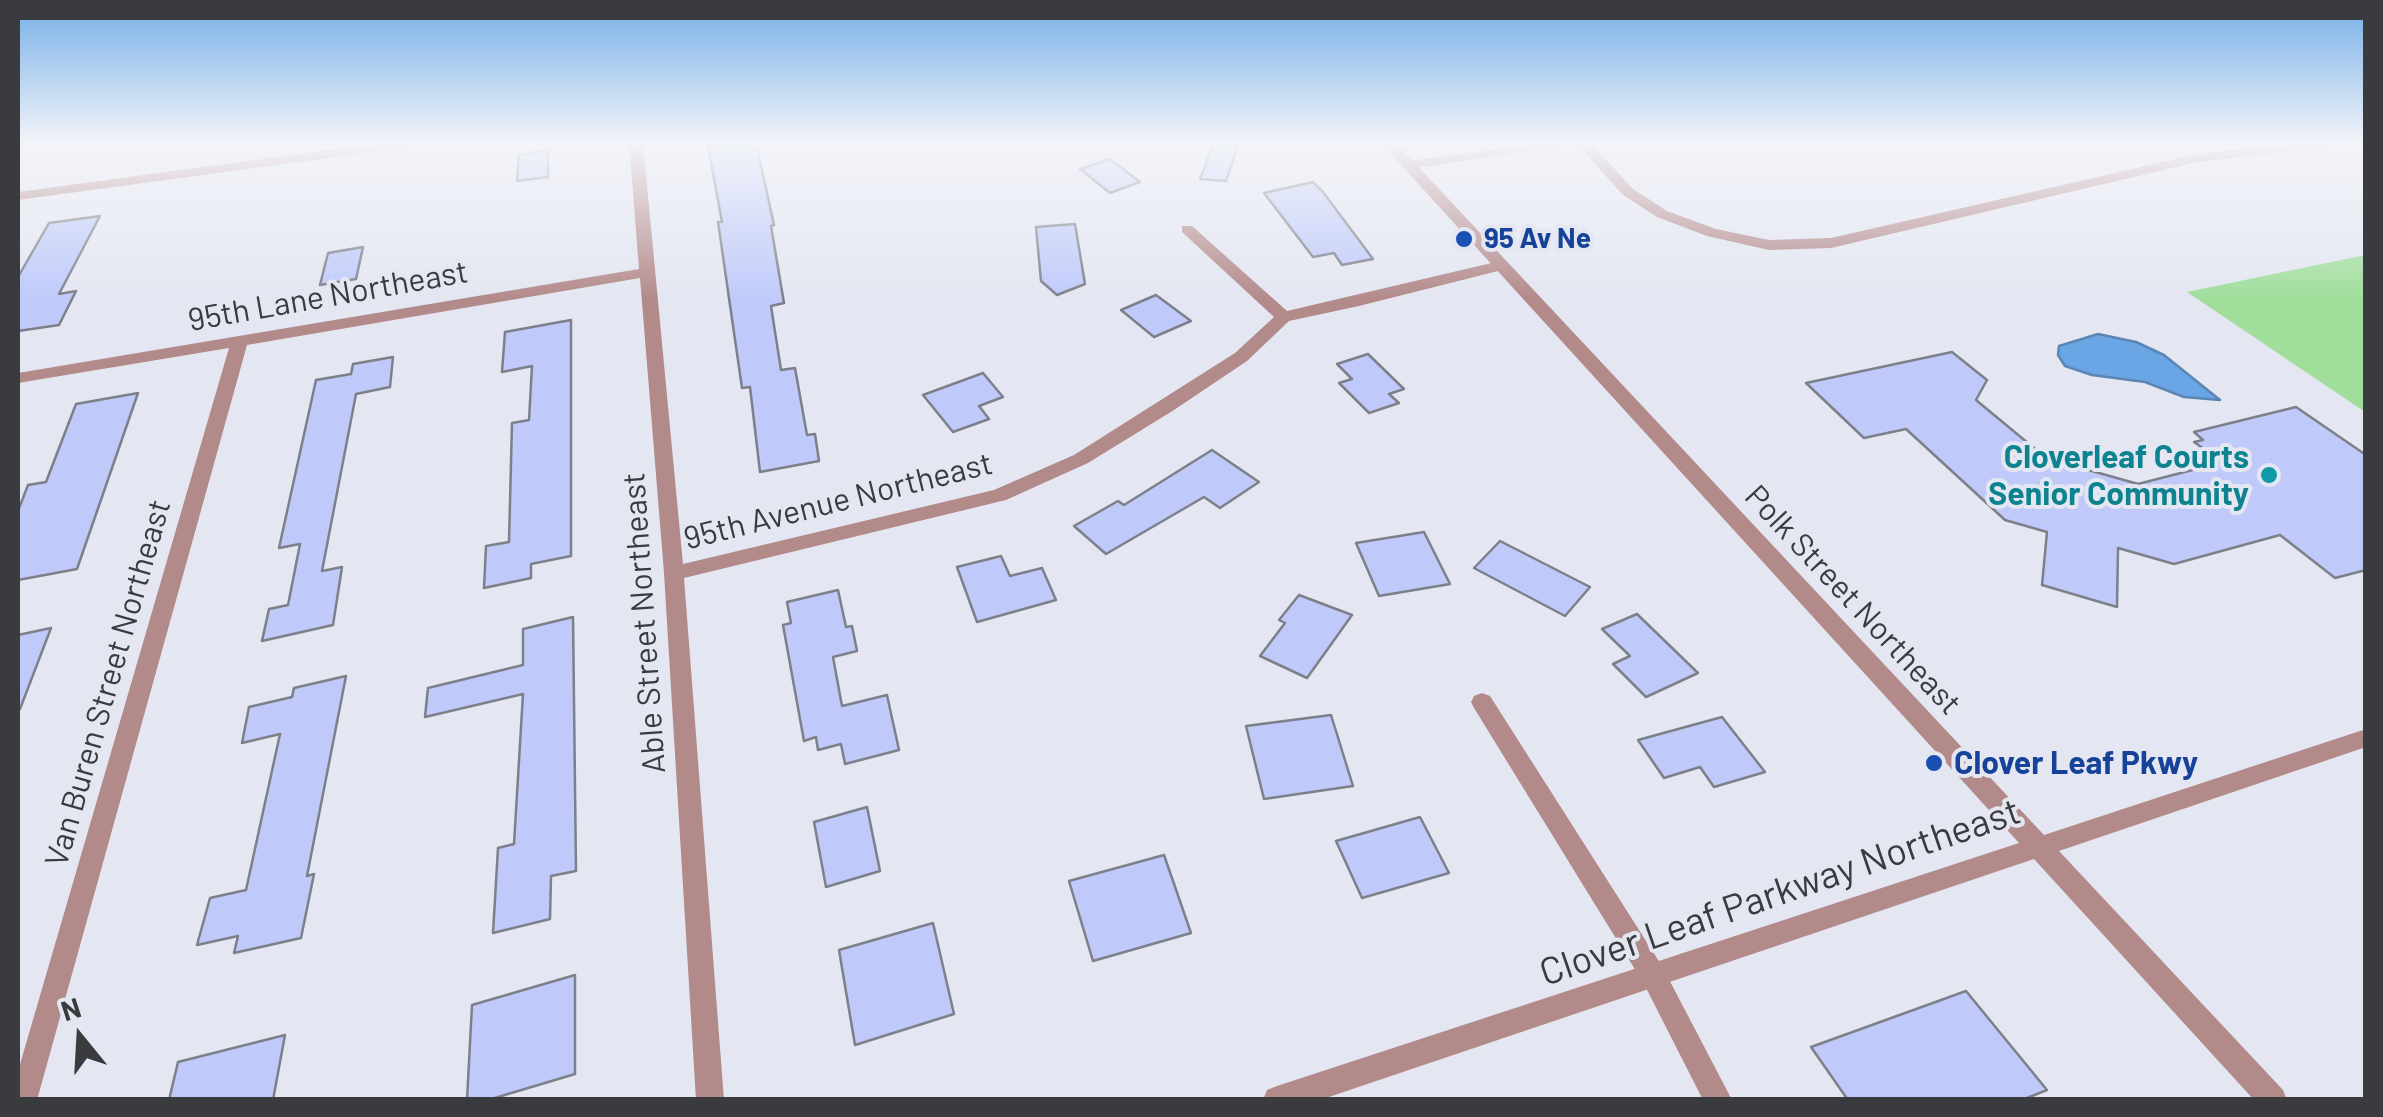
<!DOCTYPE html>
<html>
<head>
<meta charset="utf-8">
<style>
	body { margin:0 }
	#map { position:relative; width:2383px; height:1117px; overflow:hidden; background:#e4e7f2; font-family:Barlow,sans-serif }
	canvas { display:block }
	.frame { position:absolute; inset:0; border:20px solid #3a3b3f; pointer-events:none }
	.north { position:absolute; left:30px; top:987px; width:100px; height:100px; -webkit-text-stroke:8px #e4e7f2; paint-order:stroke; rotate:342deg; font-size:28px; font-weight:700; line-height:40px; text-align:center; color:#3a3b3f }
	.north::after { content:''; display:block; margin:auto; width:35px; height:45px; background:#3a3b3f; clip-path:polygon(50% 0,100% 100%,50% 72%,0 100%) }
</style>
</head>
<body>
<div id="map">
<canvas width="2383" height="1117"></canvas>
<div class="frame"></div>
<div class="north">N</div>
</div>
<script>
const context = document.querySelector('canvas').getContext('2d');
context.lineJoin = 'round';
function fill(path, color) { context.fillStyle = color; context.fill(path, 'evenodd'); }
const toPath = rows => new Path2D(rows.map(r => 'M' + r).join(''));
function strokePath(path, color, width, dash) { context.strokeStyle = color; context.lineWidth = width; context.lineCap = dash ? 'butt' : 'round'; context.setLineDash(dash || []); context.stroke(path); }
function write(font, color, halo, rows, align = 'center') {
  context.font = font + ' Barlow,sans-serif'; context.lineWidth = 8; context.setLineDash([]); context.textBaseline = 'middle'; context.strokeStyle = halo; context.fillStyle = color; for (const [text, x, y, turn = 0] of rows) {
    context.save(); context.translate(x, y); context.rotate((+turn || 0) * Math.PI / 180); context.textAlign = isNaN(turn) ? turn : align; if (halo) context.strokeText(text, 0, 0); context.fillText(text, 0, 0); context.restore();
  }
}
const green = toPath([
	[2365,255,2365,412,2187,292]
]);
const water = toPath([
	[2098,334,2136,342,2164,355,2220,400,2184,397,2145,382,2092,375,2065,366,2058,355,2059,346,2098,334]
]);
const building = toPath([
	[727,143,756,143,774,225,771,226,784,303,771,306,781,370,795,368,807,435,815,434,819,461,760,472,750,387,742,388,718,222,722,222,708,146,727,143],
	[1214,143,1239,143,1226,181,1200,179,1214,143],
	[548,150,548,177,517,181,519,155,548,150],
	[1110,159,1140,182,1110,193,1080,169,1110,159],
	[1313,182,1323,192,1373,259,1342,265,1334,253,1313,257,1264,193,1313,182],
	[100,216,59,294,76,291,59,325,18,331,18,277,49,223,100,216],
	[1075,224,1085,284,1057,295,1041,281,1036,227,1075,224],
	[363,247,356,279,320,285,328,253,363,247],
	[1156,295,1191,321,1154,337,1121,310,1156,295],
	[571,320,571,556,531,564,531,578,484,588,486,546,509,542,512,423,529,420,532,366,502,372,505,332,571,320],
	[1952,352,1987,380,1976,400,2046,458,2138,484,2208,466,2191,453,2204,449,2194,442,2203,440,2194,432,2296,407,2366,455,2366,570,2335,578,2280,535,2174,564,2118,548,2117,607,2042,585,2047,532,2005,520,1906,429,1864,438,1806,383,1952,352],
	[1368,354,1404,389,1389,394,1399,403,1369,413,1339,383,1352,379,1337,364,1368,354],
	[393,357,390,387,356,394,322,571,342,567,333,625,262,641,269,609,288,605,300,544,279,548,316,380,351,374,353,364,393,357],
	[983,373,1003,397,979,406,989,419,953,432,923,395,983,373],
	[138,393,77,569,18,580,18,511,28,485,46,482,76,404,138,393],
	[1212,450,1259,482,1220,508,1204,497,1106,554,1074,526,1118,501,1124,505,1212,450],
	[1424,532,1450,584,1379,596,1356,543,1424,532],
	[1500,541,1590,587,1565,616,1474,568,1500,541],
	[1001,556,1010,576,1042,568,1056,600,977,622,957,567,1001,556],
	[838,590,846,627,852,626,857,651,833,657,842,706,887,695,899,750,845,764,841,744,818,750,816,737,804,741,783,625,791,623,787,602,838,590],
	[1299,595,1352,615,1307,678,1260,656,1285,623,1279,620,1299,595],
	[1637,614,1698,673,1646,697,1613,664,1630,656,1602,629,1637,614],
	[573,617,576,871,551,876,550,919,493,933,498,848,514,844,523,694,425,717,428,688,523,665,523,629,573,617],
	[51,628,20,709,18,709,18,635,51,628],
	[346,676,307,876,314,874,301,938,234,953,238,936,197,945,210,898,246,890,280,734,242,743,249,707,292,697,294,688,346,676],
	[1331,715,1353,786,1264,799,1246,726,1331,715],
	[1722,717,1765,772,1714,787,1700,767,1664,778,1638,740,1722,717],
	[867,807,880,871,826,887,814,822,867,807],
	[1420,817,1449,873,1362,898,1336,841,1420,817],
	[1164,855,1191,933,1093,961,1069,881,1164,855],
	[933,923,954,1014,855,1045,839,950,933,923],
	[575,975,575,1074,488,1100,467,1100,472,1005,575,975],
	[1966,991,2047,1090,2022,1100,1848,1100,1811,1047,1966,991],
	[285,1035,273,1100,169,1100,178,1062,285,1035]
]);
const minor = toPath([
	[380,143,417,143,410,147,18,200,18,192,380,143],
	[629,143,643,143,683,564,994,490,1074,455,1235,353,1274,317,1182,232,1182,226,1192,226,1287,311,1500,261,1508,266,1506,269,1359,306,1289,321,1247,361,1174,410,1088,463,1006,500,684,578,724,1100,696,1100,664,573,640,278,247,345,37,1100,18,1100,18,1071,229,348,18,383,18,373,639,269,629,143],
	[1541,143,1591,143,1633,189,1667,211,1716,229,1769,240,1831,238,2198,154,2291,143,2333,143,2326,147,2198,162,1831,248,1769,250,1707,236,1657,217,1623,195,1577,144,1408,169,1401,165,1408,161,1541,143],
	[1482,693,1490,696,1662,966,1732,1100,1703,1100,1644,984,1474,708,1471,702,1474,696,1482,693]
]);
const tertiary = toPath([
	[1381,143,1396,143,2044,835,2366,729,2366,747,2059,851,2283,1090,2287,1100,2254,1100,2034,859,1320,1100,1263,1100,1267,1090,1277,1086,2019,843,1381,143]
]);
const markers = [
	[1464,239,10,"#1a4fb4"],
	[2269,475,10,"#0f9aa8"],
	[1934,763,10,"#1a4fb4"]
];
const farTransitnames = [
	["95 Av Ne",1484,239]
];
const streetNames = [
	["95th Lane Northeast",328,296,-10],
	["95th Avenue Northeast",838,501,-14],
	["Polk Street Northeast",1853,600,47],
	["Able Street Northeast",644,623,-94],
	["Van Buren Street Northeast",108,683,-74]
];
const cultureNames = [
	["Cloverleaf Courts",2249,457],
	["Senior Community",2249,494]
];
const transitNames = [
	["Clover Leaf Pkwy",1954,763]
];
const nearStreetnames = [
	["Clover Leaf Parkway Northeast",1780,892,-19]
];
fill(green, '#a1de9c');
fill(water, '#6aa5e5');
strokePath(water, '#5c85b3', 2.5);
fill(building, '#bfcafa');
strokePath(building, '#7d8089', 2.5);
fill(minor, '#b38a8a');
fill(tertiary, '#b38a8a');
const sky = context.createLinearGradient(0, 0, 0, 299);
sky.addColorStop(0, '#75aee7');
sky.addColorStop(0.48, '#f3f4f9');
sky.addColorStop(1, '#f3f4f900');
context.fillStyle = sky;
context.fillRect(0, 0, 2383, 299);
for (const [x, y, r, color] of markers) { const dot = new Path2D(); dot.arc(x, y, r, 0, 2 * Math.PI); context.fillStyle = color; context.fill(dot); strokePath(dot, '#e4e7f2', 4); }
write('bold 28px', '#164399', '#e4e7f2', farTransitnames, 'left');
write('32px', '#3a3b3f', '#e4e7f2', streetNames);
write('bold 32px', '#0d838f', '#e4e7f2', cultureNames, 'right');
write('bold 32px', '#164399', '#e4e7f2', transitNames, 'left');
write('38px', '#3a3b3f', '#e4e7f2', nearStreetnames);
</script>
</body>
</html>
